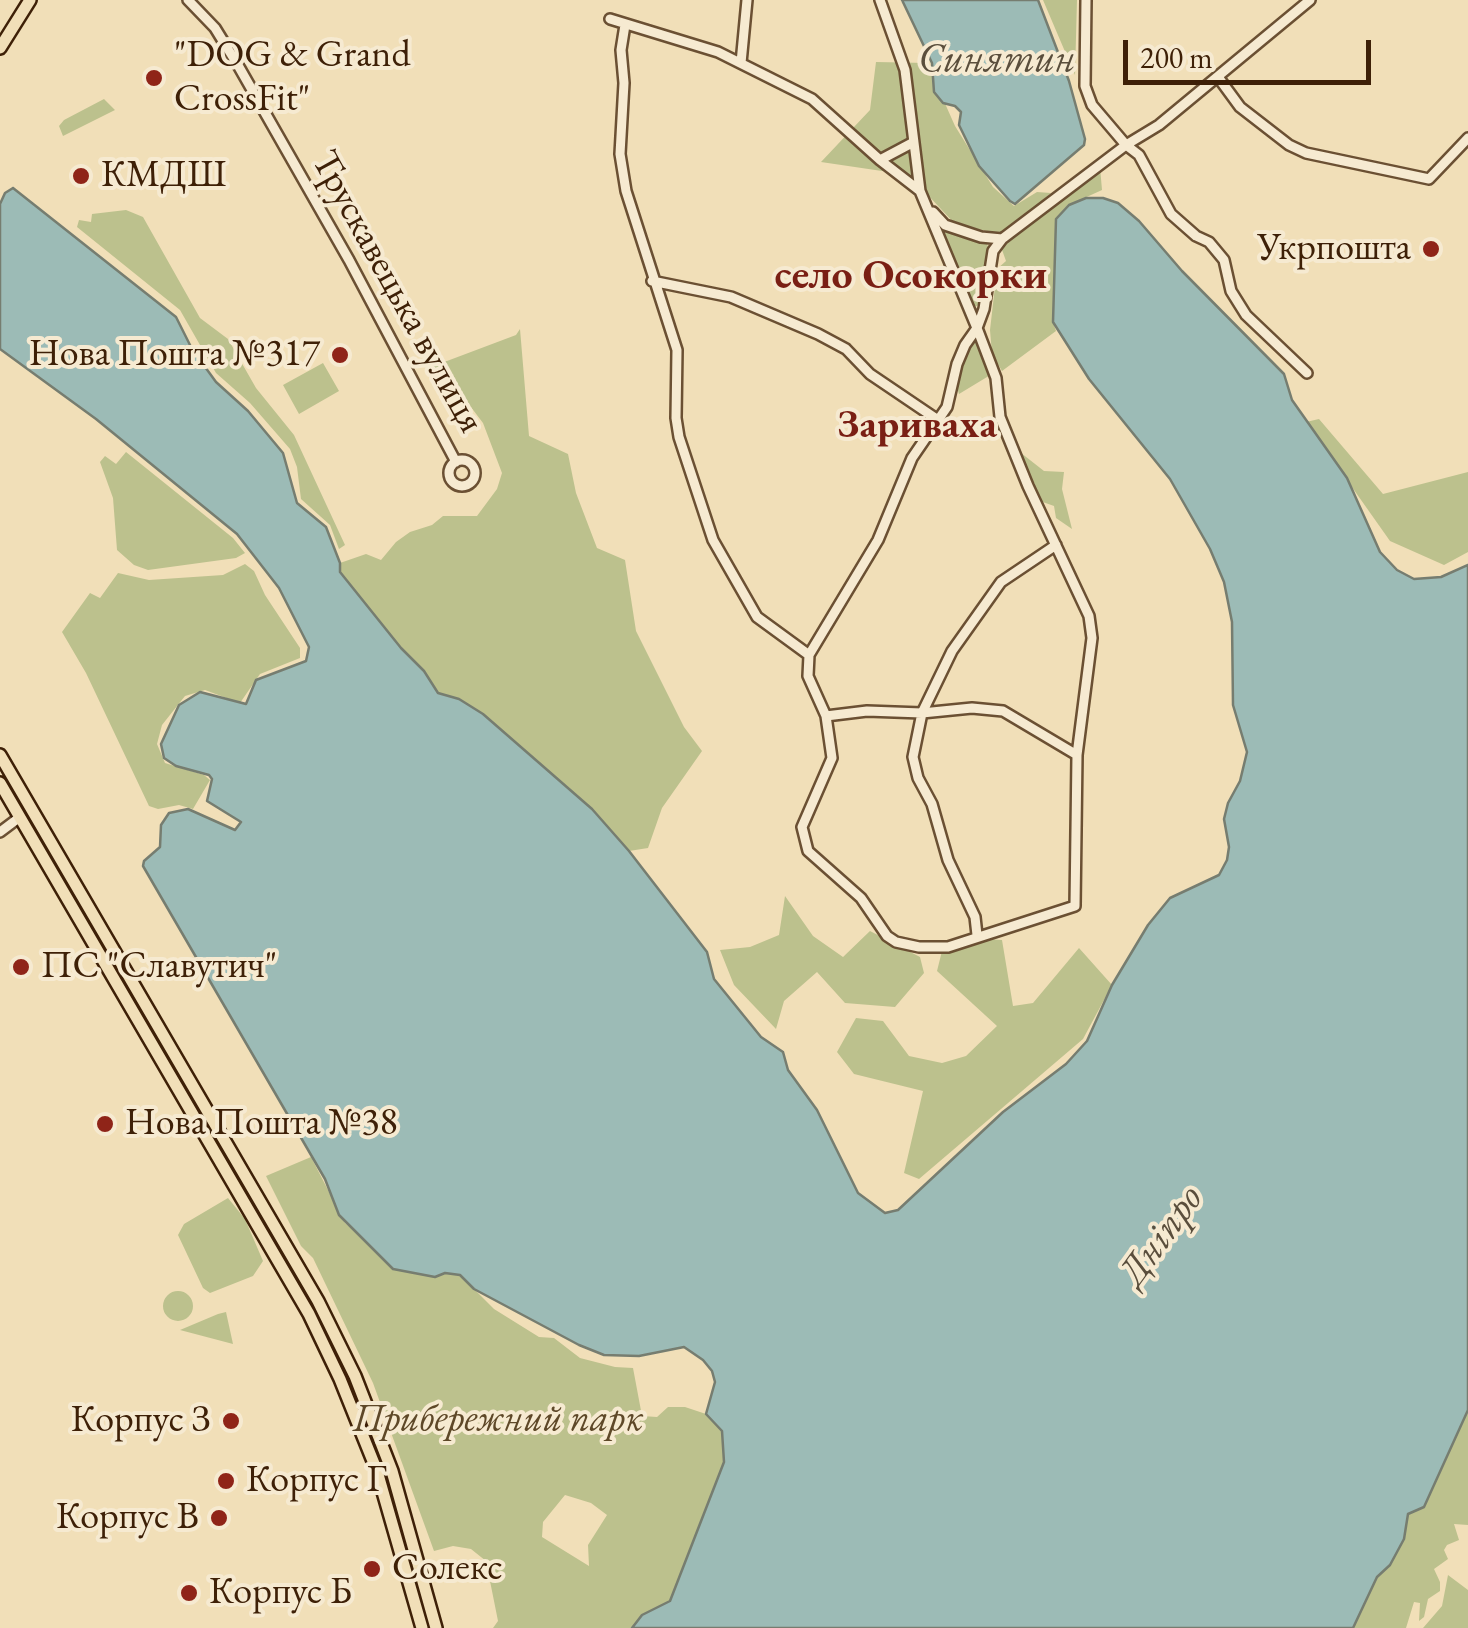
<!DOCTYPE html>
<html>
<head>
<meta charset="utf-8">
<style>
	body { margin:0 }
	#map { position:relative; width:1468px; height:1628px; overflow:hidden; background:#f1dfb8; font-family:"EB Garamond",serif }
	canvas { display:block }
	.scale { position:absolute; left:1123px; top:40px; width:248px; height:45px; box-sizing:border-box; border:5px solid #3e2007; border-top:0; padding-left:12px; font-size:30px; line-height:35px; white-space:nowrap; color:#3e2007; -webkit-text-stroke:8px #f6ead1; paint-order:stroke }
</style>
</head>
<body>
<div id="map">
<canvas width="1468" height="1628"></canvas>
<div class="scale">200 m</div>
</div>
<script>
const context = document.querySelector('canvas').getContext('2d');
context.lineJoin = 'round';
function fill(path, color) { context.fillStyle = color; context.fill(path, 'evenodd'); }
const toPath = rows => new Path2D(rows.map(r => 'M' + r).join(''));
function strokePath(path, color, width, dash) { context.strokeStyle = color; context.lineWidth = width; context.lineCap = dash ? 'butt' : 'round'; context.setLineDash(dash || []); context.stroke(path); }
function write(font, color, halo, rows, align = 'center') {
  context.font = font + ' "EB Garamond",serif'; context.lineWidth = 8; context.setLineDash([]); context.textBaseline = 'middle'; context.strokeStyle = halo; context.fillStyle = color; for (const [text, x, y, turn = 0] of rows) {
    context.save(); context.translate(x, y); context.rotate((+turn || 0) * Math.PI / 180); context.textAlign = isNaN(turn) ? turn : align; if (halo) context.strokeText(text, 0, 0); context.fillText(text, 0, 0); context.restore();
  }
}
const green = toPath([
	[1043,0,1077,0,1075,75],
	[876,62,927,63,955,126,993,187,1014,206,1037,192,1051,193,1003,234,956,225,909,175,821,162,870,110],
	[104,99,115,110,63,136,59,126,64,120],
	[1100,167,1102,190,1069,205,1056,219,1053,322,1056,331,1002,371,992,354,990,330,997,269,1006,261,1001,247,1006,240,1019,234,1018,230],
	[126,210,143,217,200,318,228,339,256,388,294,435,345,545,339,549,330,525,301,499,297,467,290,449,250,403,216,373,180,310,77,227,79,220,91,222,92,214],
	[941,225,987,244,990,252,986,260,983,297,977,306,971,307,965,296],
	[520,329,529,436,568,454,576,493,597,548,625,560,636,631,684,727,702,751,662,808,648,848,629,851,592,809,483,714,459,699,438,693,424,671,401,648,340,572,340,563,366,554,381,560,396,542,410,532,432,525,443,516,477,516,497,489,502,473,483,423,458,390,437,378,422,355,433,362,447,361,516,335],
	[977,336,992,374,959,394,956,384,960,364,967,347],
	[323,363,339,391,299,414,283,385],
	[1319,419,1383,494,1468,472,1468,552,1444,565,1390,541,1306,422],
	[126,452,233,538,245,553,236,558,148,570,134,565,117,550,113,498,100,462,105,456,116,464],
	[1021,453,1044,471,1064,472,1062,489,1072,529,1056,518,1054,506,1040,501],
	[245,564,254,571,265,595,300,648,300,658,260,674,240,703,205,690,185,696,162,725,157,744,165,763,204,775,210,780,193,809,179,805,158,809,149,806,86,673,62,632,90,593,100,598,118,573,149,580,223,575],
	[785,896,813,936,843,957,870,931,920,957,924,973,895,1007,845,1003,817,972,784,1001,776,1029,734,985,720,950,750,947,779,935],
	[984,939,1002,940,1013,1006,1033,1003,1079,948,1112,985,1083,1039,919,1179,904,1173,923,1091,854,1074,837,1052,856,1018,883,1021,909,1056,942,1063,966,1056,997,1026,937,971,942,951],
	[311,1157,345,1223,401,1271,435,1277,445,1273,460,1275,494,1309,539,1337,554,1338,580,1358,615,1367,633,1368,642,1416,657,1417,668,1407,685,1407,706,1414,737,1400,699,1628,493,1628,498,1621,486,1561,471,1549,453,1546,434,1551,373,1383,313,1258,301,1246,266,1176],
	[565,1495,591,1503,607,1515,588,1545,589,1566,542,1537,543,1522],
	[228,1198,245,1219,263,1261,253,1276,210,1293,203,1288,178,1235,184,1224],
	'163 1306a15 15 0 1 1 30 0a15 15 0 1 1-30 0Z',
	[226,1312,233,1344,180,1330,218,1314],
	[1468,1410,1468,1525,1454,1524,1459,1540,1447,1545,1444,1550,1448,1559,1434,1569,1440,1582,1440,1591,1428,1599,1424,1617,1419,1621,1420,1603,1414,1602,1406,1628,1353,1628,1377,1577,1390,1565,1404,1539,1408,1514,1424,1507],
	[1448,1575,1468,1590,1468,1628,1423,1628,1442,1606]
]);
const water = toPath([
	[902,0,1038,0,1069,81,1085,139,1084,145,1015,204,1010,201,979,166,959,125,961,112,955,106,943,103,934,92,932,63,902,0],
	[13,188,176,317,192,349,216,382,248,411,283,453,297,503,326,527,340,563,340,572,401,648,424,671,438,693,459,699,483,714,592,809,629,851,707,952,714,979,761,1037,783,1052,788,1070,817,1110,858,1193,885,1213,898,1210,1003,1112,1066,1064,1087,1041,1112,985,1148,925,1170,898,1219,875,1227,860,1229,847,1224,819,1228,803,1240,781,1247,752,1233,705,1232,622,1224,582,1210,549,1170,479,1089,379,1053,322,1056,219,1069,205,1086,198,1103,198,1118,203,1139,221,1182,271,1284,374,1292,400,1347,478,1380,552,1397,570,1414,579,1441,577,1468,565,1468,1410,1424,1507,1408,1514,1404,1539,1390,1565,1377,1577,1353,1628,632,1628,642,1615,670,1601,724,1462,722,1431,706,1414,715,1382,712,1371,703,1360,684,1347,639,1356,604,1355,579,1345,474,1289,460,1275,445,1273,435,1277,393,1269,339,1215,325,1179,143,866,144,861,160,847,161,825,169,813,188,809,235,830,241,822,207,801,212,779,209,775,176,766,164,758,161,744,179,705,200,692,246,704,256,680,306,661,309,647,279,588,237,534,96,419,0,349,0,204,5,193,13,188]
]);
const minor = toPath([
	[188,0,215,28,239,67,349,260,456,462],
	[1086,0,1085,86,1092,105,1126,145,1139,155,1171,214,1196,236,1209,242,1224,260,1231,291,1246,315,1307,373],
	[610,19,718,52,812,99,880,160,920,191],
	[625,25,621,50,624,83,620,154,626,191,677,350,676,418,679,437,713,540,757,617,809,655,808,676,826,716],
	[741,63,747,0],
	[1218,77,1240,107,1289,145,1306,153,1429,179,1468,138],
	[880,160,912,143],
	[933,212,945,225,981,237,1002,239,1126,145,1159,125,1310,0],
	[1002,239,993,251,984,309,977,328,996,378,1000,417,1028,486,1089,616,1092,638,1077,755,1075,906,948,947,919,947,896,942,887,936,861,898,808,851,802,827,832,758,826,716,867,711,922,713,972,708,1003,711,1077,755],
	[652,281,731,297,818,334,846,349,870,374,938,420],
	'449 473a13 13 0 1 1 26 0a13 13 0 1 1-26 0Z',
	[809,655,878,540,912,458,947,407,957,364,965,345,977,328,920,191,905,70,880,0],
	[0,832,20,817],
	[977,935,975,917,948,860,932,804,918,778,913,757,922,713,952,651,1001,582,1056,545]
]);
const major = toPath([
	[0,48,30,0],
	[0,755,318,1301,355,1376,392,1471,436,1628],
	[0,783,309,1314,340,1379,377,1471,422,1628]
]);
const markers = [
	[154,78,10,"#8f2418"],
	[81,176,10,"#8f2418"],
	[1431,249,10,"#8f2418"],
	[340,355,10,"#8f2418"],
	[21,967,10,"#8f2418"],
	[105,1124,10,"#8f2418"],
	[231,1421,10,"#8f2418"],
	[226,1481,10,"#8f2418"],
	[219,1518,10,"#8f2418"],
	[372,1569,10,"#8f2418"],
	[189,1593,10,"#8f2418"]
];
const poiNames = [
	["\"DOG & Grand",174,56],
	["CrossFit\"",174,100],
	["КМДШ",101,176],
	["Укрпошта",1411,249,"right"],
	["Нова Пошта №317",320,355,"right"],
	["ПС \"Славутич\"",41,967],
	["Нова Пошта №38",125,1124],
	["Корпус З",211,1421,"right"],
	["Корпус Г",246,1481],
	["Корпус В",199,1518,"right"],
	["Солекс",392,1569],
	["Корпус Б",209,1593]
];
const streetNames = [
	["Трускавецька вулиця",397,292,61]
];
const parkNames = [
	["Прибережний парк",498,1420]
];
const waterNames = [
	["Синятин",997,60],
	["Дніпро",1162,1236,-54]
];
const neighbourhoodNames = [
	["Зариваха",917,426]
];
const quarterNames = [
	["село Осокорки",911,277]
];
fill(green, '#bcc18d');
fill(water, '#9cbbb6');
strokePath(water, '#767d70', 2.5);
strokePath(minor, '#6b5033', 14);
strokePath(major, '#3e2007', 16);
strokePath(minor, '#f6ead1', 9);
strokePath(major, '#f1dfb8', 11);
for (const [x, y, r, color] of markers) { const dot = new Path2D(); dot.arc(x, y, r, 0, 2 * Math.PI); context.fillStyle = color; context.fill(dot); strokePath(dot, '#f6ead1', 4); }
write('38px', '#3e2007', '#f6ead1', poiNames, 'left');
write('38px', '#3e2007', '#f6ead1', streetNames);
write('italic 38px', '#5e4828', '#f6ead1', parkNames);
write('italic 40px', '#5a4e3c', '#f6ead1', waterNames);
write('bold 40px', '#7a1f14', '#f6ead1', neighbourhoodNames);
write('bold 42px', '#7a1f14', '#f6ead1', quarterNames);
</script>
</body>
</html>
